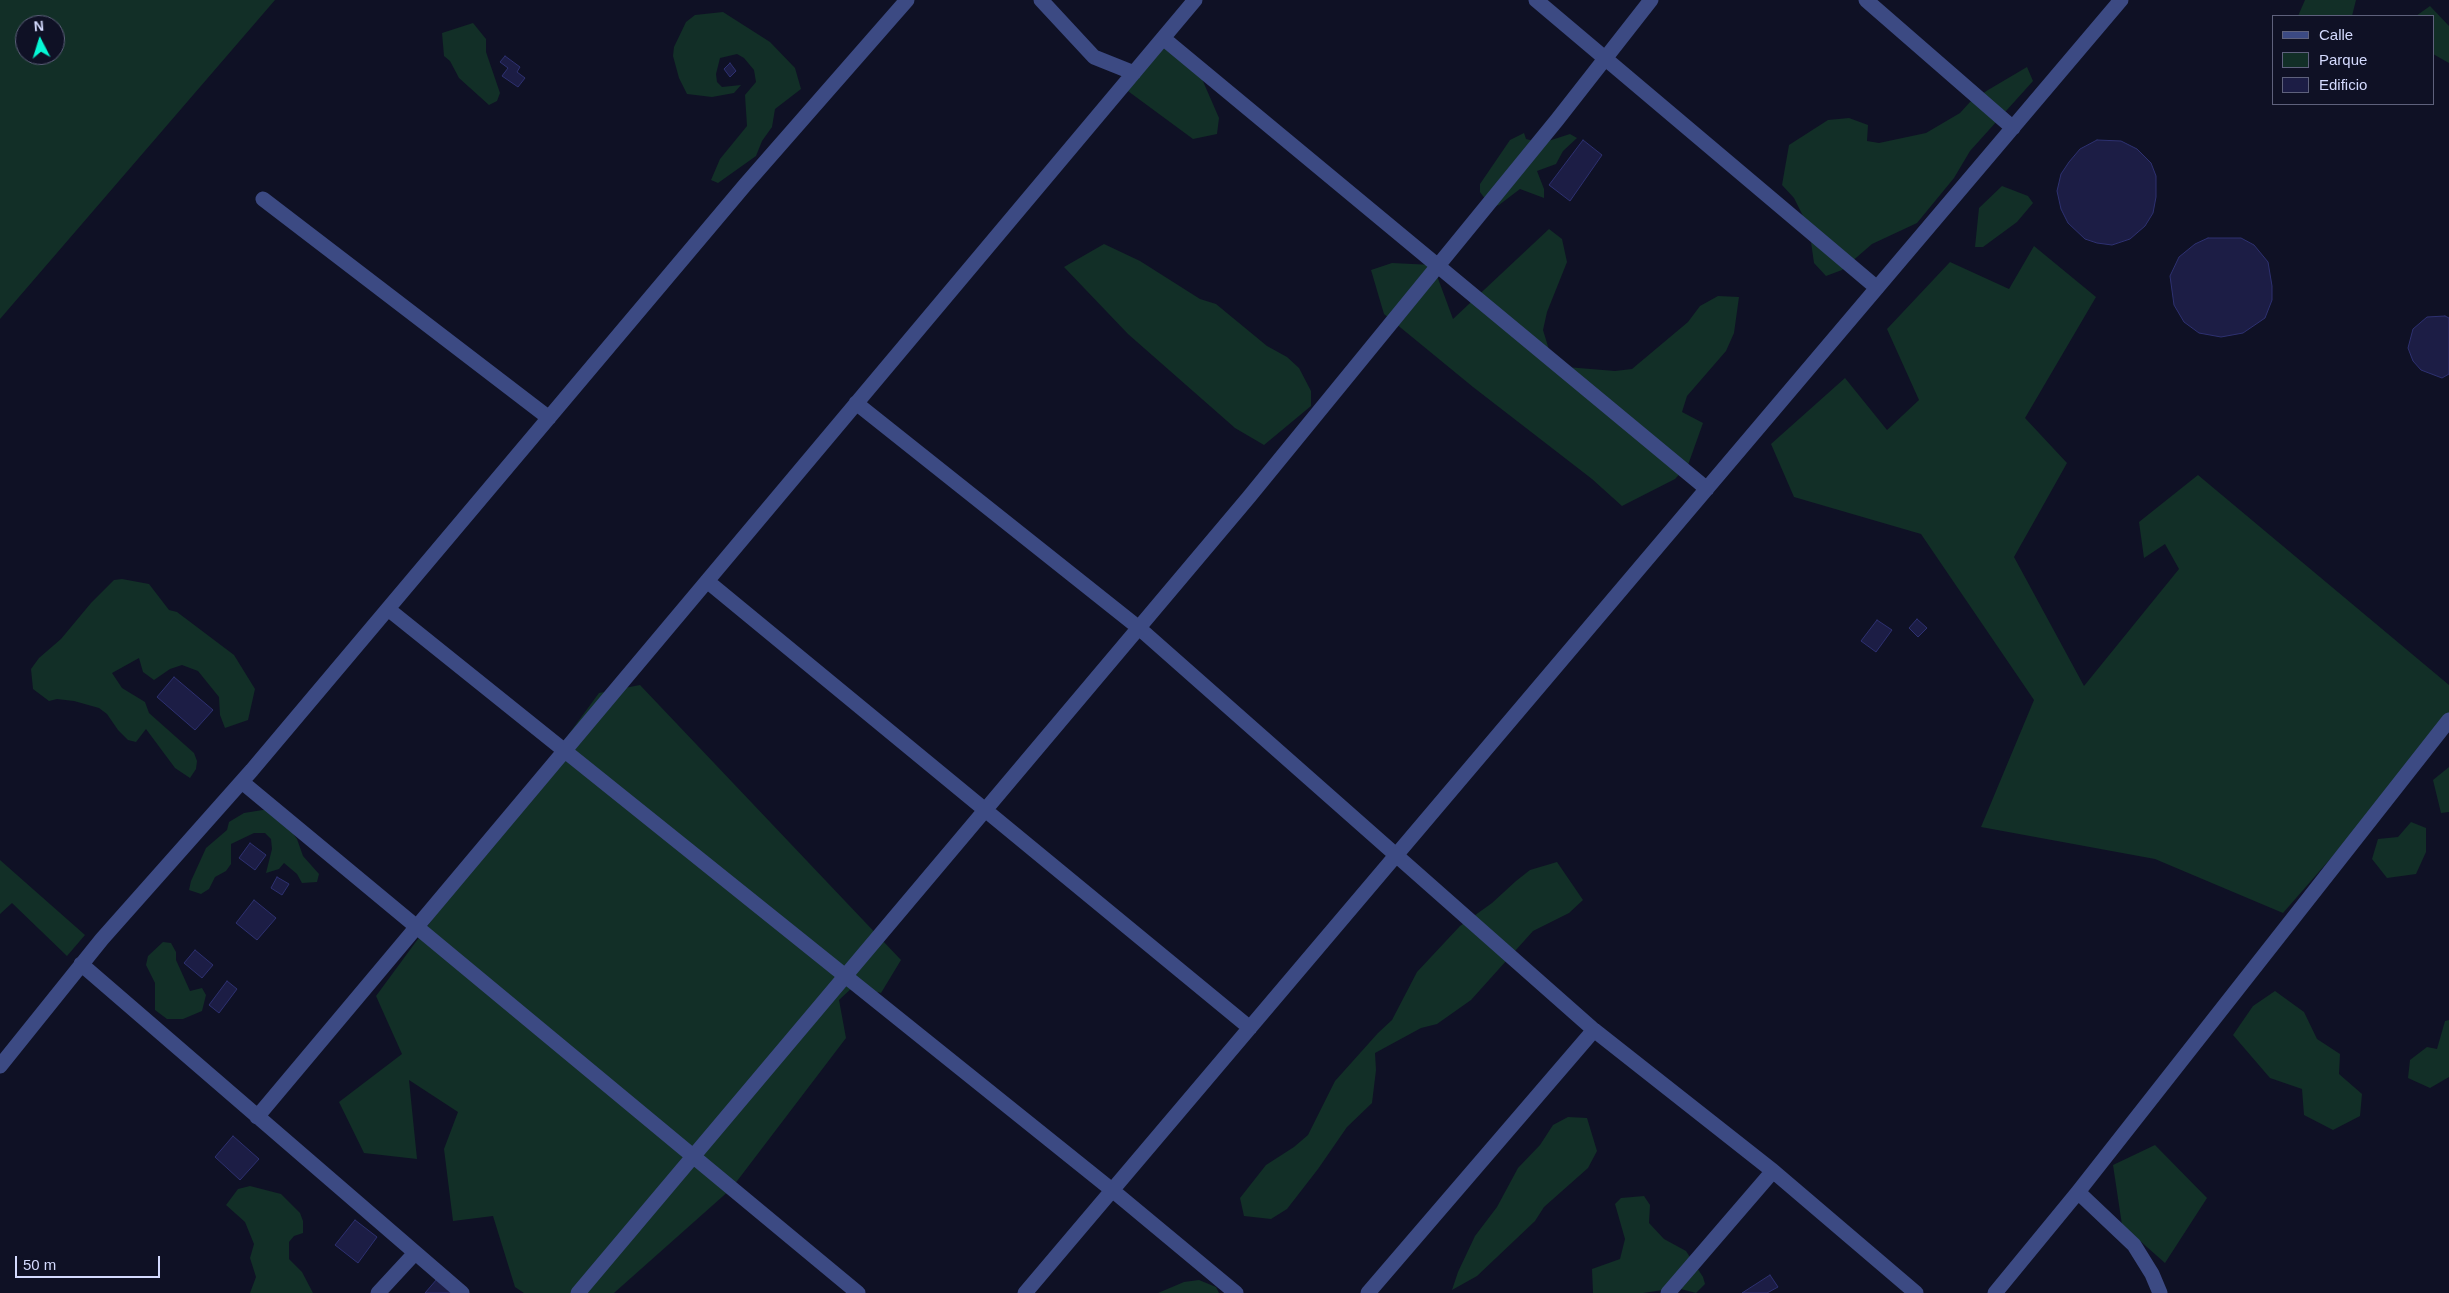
<!DOCTYPE html>
<html>
<head>
<meta charset="utf-8">
<style>
	body { margin:0 }
	#map { position:relative; width:2449px; height:1293px; overflow:hidden; background:#0f1125; font-family:Helvetica,sans-serif }
	canvas { display:block }
	.legend { position:absolute; left:2272px; top:15px; width:162px; height:90px; box-sizing:border-box; background:#0f1125; border:1px solid #5e617c; margin:0; padding:6px 9px; list-style:none; font-size:15px; color:#d4dafe }
	.legend li { display:flex; align-items:center; gap:10px; height:25px }
	.legend b { width:25px; border:1px solid #5e617c }
	.north { position:absolute; left:15px; top:15px; width:50px; height:50px; box-sizing:border-box; background:#0f1125; border:1px solid #5e617c; border-radius:50%; rotate:355deg; font-size:14px; font-weight:700; line-height:20px; text-align:center; color:#d4dafe }
	.north::after { content:''; display:block; margin:auto; width:18px; height:22px; background:#06f8d6; clip-path:polygon(50% 0,100% 100%,50% 72%,0 100%) }
	.scale { position:absolute; left:15px; top:1256px; width:145px; height:22px; box-sizing:border-box; border:2px solid #d4dafe; border-top:0; padding-left:6px; font-size:15px; line-height:18px; white-space:nowrap; color:#d4dafe; -webkit-text-stroke:4px #0f1125; paint-order:stroke }
</style>
</head>
<body>
<div id="map">
<canvas width="2449" height="1293"></canvas>
<ul class="legend">
<li><b style="height:6px;background:#3c4a83"></b>Calle</li>
<li><b style="height:14px;background:#122f27"></b>Parque</li>
<li><b style="height:14px;background:#1c1d45"></b>Edificio</li>
</ul>
<div class="north">N</div>
<div class="scale">50 m</div>
</div>
<script>
const context = document.querySelector('canvas').getContext('2d');
context.lineJoin = 'round';
function fill(path, color) { context.fillStyle = color; context.fill(path, 'evenodd'); }
const toPath = rows => new Path2D(rows.map(r => 'M' + r).join(''));
function strokePath(path, color, width, dash) { context.strokeStyle = color; context.lineWidth = width; context.lineCap = dash ? 'butt' : 'round'; context.setLineDash(dash || []); context.stroke(path); }
const green = toPath([
	[0,0,275,0,0,319],
	[25,25,55,25,55,55,25,55],
	[2305,0,2356,0,2352,16,2298,16],
	[2430,6,2449,26,2449,63,2433,54,2433,16,2416,16],
	[723,12,770,42,795,68,801,89,775,109,772,127,762,141,756,156,718,183,711,180,720,159,747,126,745,95,756,82,754,70,744,58,737,54,720,58,716,74,717,82,722,87,741,85,734,93,712,97,687,94,679,78,673,56,674,47,686,22,695,15],
	[473,23,486,39,486,52,500,93,497,101,489,105,459,78,450,61,444,56,442,33],
	[1154,38,1199,72,1219,118,1217,134,1193,139,1117,83],
	[2027,67,2033,81,1970,151,1954,178,1917,223,1872,244,1842,270,1826,276,1814,263,1809,228,1794,198,1782,185,1789,145,1828,120,1849,118,1868,125,1867,141,1879,143,1926,133,1960,113,1970,102,1988,90],
	[1524,133,1526,139,1542,143,1570,134,1577,138,1563,151,1556,164,1537,171,1544,189,1544,198,1520,189,1499,205,1491,207,1480,192,1480,184,1510,140],
	[2002,186,2028,196,2033,203,2017,222,1983,247,1975,247,1979,208],
	[1549,229,1562,239,1567,262,1547,312,1543,330,1554,366,1615,371,1632,369,1688,322,1700,306,1718,296,1739,297,1734,333,1726,351,1687,396,1682,412,1703,423,1688,465,1675,479,1622,506,1592,479,1473,387,1384,314,1371,270,1392,263,1433,265,1453,319],
	[1104,244,1140,261,1200,299,1216,304,1267,346,1287,357,1299,368,1311,391,1311,406,1264,445,1235,428,1128,334,1064,267],
	[2034,246,2096,297,2025,418,2067,463,2014,557,2084,686,2179,569,2165,544,2144,558,2139,522,2198,475,2449,685,2449,723,2283,913,2155,859,1981,827,2034,700,1921,534,1794,497,1771,444,1845,378,1887,430,1919,400,1887,329,1950,262,2009,289],
	[122,579,149,584,169,610,177,612,234,655,255,689,248,720,225,728,220,715,219,697,198,671,182,665,170,669,154,680,143,672,139,658,112,673,122,688,145,702,149,713,194,753,197,761,196,769,190,778,175,768,146,729,136,742,128,740,118,730,107,714,99,708,74,701,57,699,49,701,33,689,31,669,39,658,61,639,91,603,114,580],
	[640,685,901,960,881,993,854,986,839,1000,846,1038,731,1189,614,1293,524,1293,515,1287,493,1216,453,1221,444,1149,458,1112,409,1080,417,1159,364,1153,339,1102,402,1054,376,996,599,693],
	[2449,767,2449,812,2441,813,2433,780],
	[275,808,297,839,303,856,319,874,317,882,302,883,297,874,284,863,279,869,266,873,272,849,271,839,265,833,254,833,231,844,231,864,226,871,215,877,209,889,201,894,189,890,191,881,206,848,227,830,229,822,244,813],
	[2411,822,2426,828,2426,852,2416,874,2387,878,2372,859,2378,839,2398,837],
	[0,860,85,935,67,956,12,903,0,914],
	[1557,862,1583,900,1569,913,1533,931,1471,1000,1437,1024,1421,1028,1375,1053,1376,1070,1372,1103,1347,1127,1318,1169,1287,1209,1271,1219,1244,1216,1240,1198,1266,1165,1294,1147,1308,1135,1335,1081,1378,1033,1392,1020,1417,972,1460,926,1492,903,1516,881,1530,870],
	[163,942,171,943,176,952,176,960,190,991,202,988,206,995,202,1011,183,1019,167,1019,155,1010,155,983,146,965,148,956],
	[2275,991,2304,1012,2317,1039,2340,1054,2339,1074,2362,1094,2360,1116,2333,1130,2304,1115,2302,1089,2270,1078,2233,1035,2253,1006],
	[2449,1020,2449,1077,2430,1088,2408,1078,2410,1060,2427,1047,2437,1049,2445,1021],
	[1568,1117,1587,1118,1597,1151,1588,1168,1544,1207,1535,1221,1477,1276,1452,1290,1458,1272,1475,1236,1497,1207,1518,1168,1540,1145,1553,1125],
	[2155,1145,2207,1198,2165,1263,2122,1225,2113,1165],
	[250,1186,281,1194,300,1213,303,1221,303,1233,294,1236,289,1242,289,1259,302,1272,313,1293,250,1293,256,1277,250,1258,254,1244,245,1222,226,1205,238,1189],
	[1644,1196,1650,1205,1649,1223,1664,1239,1686,1251,1703,1277,1705,1284,1696,1293,1677,1288,1643,1293,1593,1293,1592,1269,1620,1259,1625,1239,1615,1204,1621,1198],
	[1199,1280,1216,1287,1219,1293,1158,1293,1184,1282]
]);
const building = toPath([
	[505,56,520,67,517,72,525,78,518,87,502,76,508,68,500,62,505,56],
	[730,63,736,71,730,77,724,69,730,63],
	[1583,140,1602,155,1570,201,1549,185,1583,140],
	[2097,140,2121,141,2137,149,2151,163,2156,176,2156,197,2153,213,2145,226,2130,239,2112,245,2097,243,2085,239,2068,223,2061,209,2057,191,2061,174,2069,162,2080,149,2097,140],
	[2208,238,2241,238,2254,245,2268,262,2272,286,2272,300,2265,318,2243,333,2221,337,2199,333,2184,322,2174,305,2170,276,2179,257,2195,244,2208,238],
	[2445,316,2449,318,2449,374,2442,378,2421,370,2413,361,2408,348,2413,329,2427,317,2445,316],
	[1917,619,1927,628,1918,637,1909,628,1917,619],
	[1877,620,1892,630,1876,652,1861,641,1877,620],
	[174,677,213,710,195,730,157,697,174,677],
	[250,843,266,855,255,870,239,858,250,843],
	[277,877,289,884,282,895,271,888,277,877],
	[254,900,276,918,257,940,236,923,254,900],
	[195,950,213,965,202,978,184,963,195,950],
	[227,981,237,989,219,1013,209,1005,227,981],
	[233,1136,259,1159,240,1180,215,1157,233,1136],
	[355,1220,377,1237,358,1263,335,1245,355,1220],
	[1770,1275,1778,1287,1767,1293,1742,1293,1770,1275],
	[437,1279,453,1293,425,1293,437,1279]
]);
const minor = toPath([
	[1041,0,1094,57,1134,73],
	[1536,0,1877,288],
	[1866,0,2013,128],
	[1163,38,1707,489],
	[263,199,549,418],
	[856,403,1139,628,1594,1030,1773,1171,1916,1293],
	[707,581,1250,1028],
	[388,609,1112,1190,1236,1293],
	[242,782,858,1293],
	[81,964,462,1293],
	[0,1066,102,939,252,770,745,185,907,0],
	[257,1117,1195,0],
	[2078,1192,2134,1245,2152,1274,2160,1293],
	[378,1293,415,1253],
	[578,1293,1249,497,1557,120,1651,0],
	[1025,1293,2121,0],
	[1368,1293,1594,1030],
	[1668,1293,1773,1171],
	[1995,1293,2078,1192,2449,720]
]);
fill(green, '#122f27');
fill(building, '#1c1d45');
strokePath(building, '#2e3171', 1);
strokePath(minor, '#3c4a83', 15);
</script>
</body>
</html>
